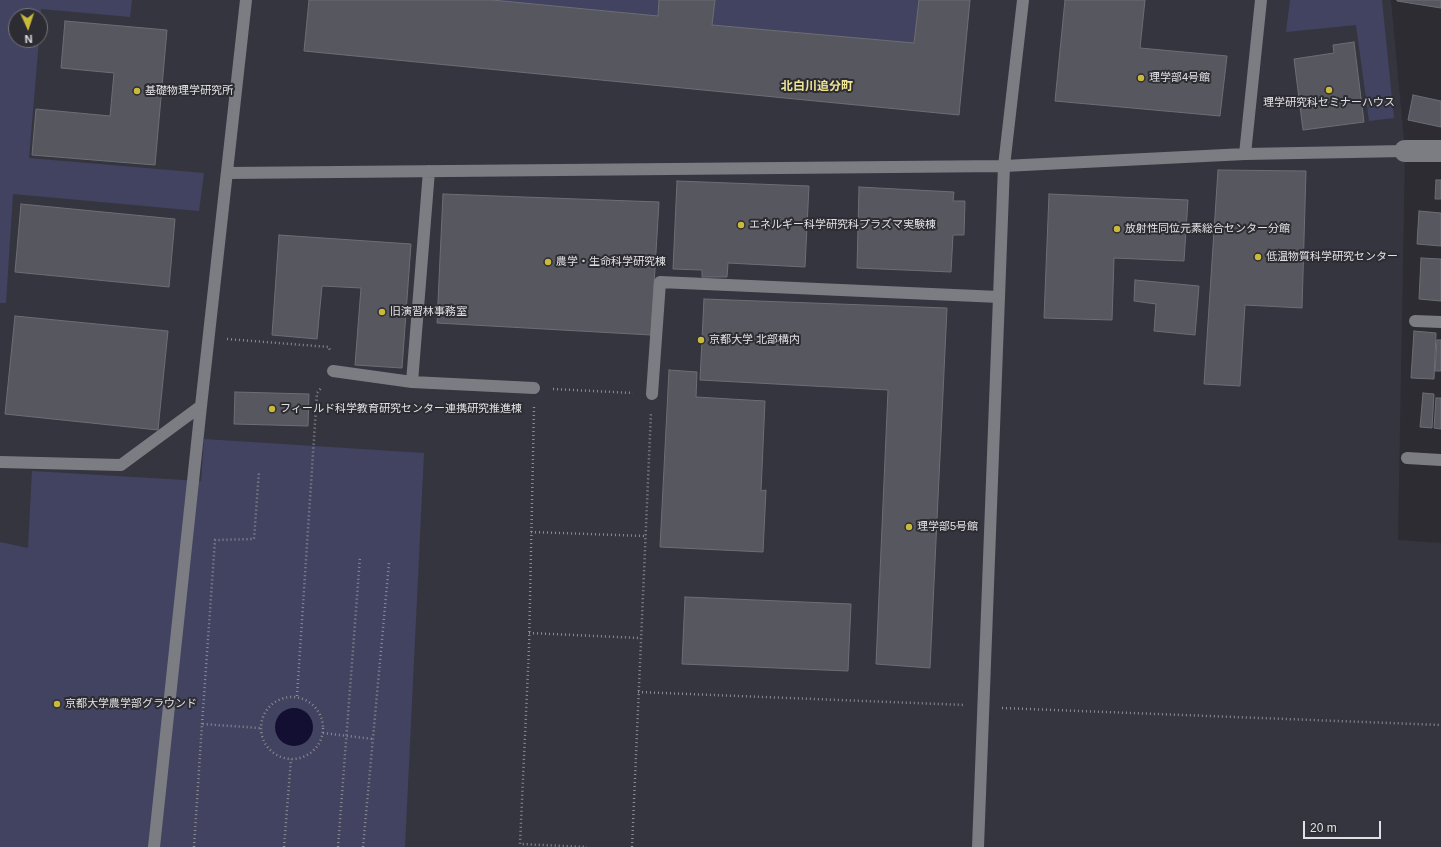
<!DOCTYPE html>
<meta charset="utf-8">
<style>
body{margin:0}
#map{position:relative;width:1441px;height:847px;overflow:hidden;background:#2c2c32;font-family:Helvetica,sans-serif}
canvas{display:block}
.north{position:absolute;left:8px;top:8px;width:40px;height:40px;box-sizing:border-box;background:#2c2c32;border:1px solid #74747a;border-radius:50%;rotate:177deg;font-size:11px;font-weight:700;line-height:16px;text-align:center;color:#e1e1e5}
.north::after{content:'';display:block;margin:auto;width:14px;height:18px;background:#c9ba3a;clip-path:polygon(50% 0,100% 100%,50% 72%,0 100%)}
.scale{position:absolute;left:1303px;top:821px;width:78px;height:18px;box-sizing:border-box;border:2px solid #e1e1e5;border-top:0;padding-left:5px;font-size:12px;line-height:14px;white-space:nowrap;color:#e1e1e5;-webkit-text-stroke:3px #2c2c32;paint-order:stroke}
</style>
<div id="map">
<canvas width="1441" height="847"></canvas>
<div class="north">N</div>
<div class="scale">20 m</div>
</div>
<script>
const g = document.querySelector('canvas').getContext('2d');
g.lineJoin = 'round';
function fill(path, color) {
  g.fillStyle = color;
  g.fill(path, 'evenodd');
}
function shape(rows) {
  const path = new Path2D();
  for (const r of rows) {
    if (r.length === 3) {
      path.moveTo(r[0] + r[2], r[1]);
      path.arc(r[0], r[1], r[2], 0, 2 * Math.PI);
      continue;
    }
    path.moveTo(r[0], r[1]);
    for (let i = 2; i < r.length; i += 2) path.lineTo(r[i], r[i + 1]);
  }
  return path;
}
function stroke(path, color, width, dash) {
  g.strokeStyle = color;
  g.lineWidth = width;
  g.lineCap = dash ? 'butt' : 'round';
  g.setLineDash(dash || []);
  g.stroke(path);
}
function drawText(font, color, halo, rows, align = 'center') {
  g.font = font + ' Helvetica,"Noto Sans JP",sans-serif';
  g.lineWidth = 4;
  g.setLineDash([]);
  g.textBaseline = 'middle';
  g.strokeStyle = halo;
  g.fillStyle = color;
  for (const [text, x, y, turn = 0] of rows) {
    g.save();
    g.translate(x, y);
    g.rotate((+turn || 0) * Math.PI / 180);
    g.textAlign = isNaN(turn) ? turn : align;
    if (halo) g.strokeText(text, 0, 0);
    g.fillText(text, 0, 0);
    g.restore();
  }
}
fill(shape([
 [0,0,1391,0,1405,151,1398,540,1441,543,1441,847,0,847],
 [16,16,40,16,40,40,16,40]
]), '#353540');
fill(shape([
 [0,0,132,0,130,17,41,9,40,23,40,16,16,16,16,40,39,40,29,158,204,173,199,211,13,194,6,303,0,303],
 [492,0,659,0,658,16],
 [715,0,919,0,914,43,712,25],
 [1290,0,1382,0,1394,118,1369,121,1356,25,1286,32],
 [204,439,424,453,405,847,0,847,0,542,28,548,32,471,201,481]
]), '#424361');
fill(shape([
 [294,727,19]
]), '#130f33');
const building = shape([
 [309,0,492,0,658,16,659,0,715,0,712,25,914,43,919,0,970,0,959,115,304,51,309,0],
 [1065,0,1145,0,1140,48,1227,56,1220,116,1055,101,1065,0],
 [1397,0,1441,0,1441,8,1397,1,1397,0],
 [65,21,167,30,155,165,32,155,36,109,110,116,114,73,61,68,65,21],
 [1354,42,1364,122,1303,130,1294,59,1334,53,1333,45,1354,42],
 [1413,95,1441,101,1441,127,1408,120,1413,95],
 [1218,170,1306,171,1302,308,1245,305,1240,386,1204,384,1218,170],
 [1436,180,1441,180,1441,199,1435,199,1436,180],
 [677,181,809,186,805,267,728,263,727,277,702,277,702,270,673,269,677,181],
 [859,187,954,192,953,201,965,201,964,235,953,235,951,272,857,268,859,187],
 [443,194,659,202,651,335,437,323,443,194],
 [1049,194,1188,200,1184,261,1114,258,1112,320,1044,318,1049,194],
 [21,204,175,219,169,287,15,272,21,204],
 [1419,211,1441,213,1441,246,1417,244,1419,211],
 [279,235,411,244,402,368,355,365,361,288,322,286,317,339,272,335,279,235],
 [1421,258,1441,259,1441,301,1419,299,1421,258],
 [1135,280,1199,286,1195,335,1154,331,1156,304,1134,301,1135,280],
 [704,299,947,308,930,668,876,664,888,390,700,380,704,299],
 [15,316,168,331,158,430,5,414,15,316],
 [1414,331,1436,333,1434,379,1411,378,1414,331],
 [1437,340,1441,340,1441,371,1435,371,1437,340],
 [669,370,697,372,696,397,765,401,761,491,766,490,763,552,660,547,669,370],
 [235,392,309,394,308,426,234,424,235,392],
 [1423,393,1434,394,1432,428,1420,427,1423,393],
 [1436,398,1441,398,1441,429,1434,428,1436,398],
 [685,597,851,604,848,671,682,664,685,597]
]);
fill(building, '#57585f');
stroke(building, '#6d6d74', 1);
stroke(shape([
 [227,339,329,347,330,351],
 [553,389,633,393],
 [534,407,529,648,520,844,587,847],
 [531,532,645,536],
 [529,633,640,638],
 [638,692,965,705],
 [297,696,317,393,322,387],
 [292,728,31],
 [1002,708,1441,725],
 [202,724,215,540,254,539,259,471],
 [323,733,373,739],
 [194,847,202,724,260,728],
 [284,847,291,759],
 [338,847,360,557],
 [363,847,389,563],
 [632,847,651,412]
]), '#8c8c91', 2.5, [1, 3]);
stroke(shape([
 [1245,154,1261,0],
 [429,171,412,382,534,388],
 [227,173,1004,166,1245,154,1405,151],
 [1415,321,1441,322],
 [333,371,412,382],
 [652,394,660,282,999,297],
 [1407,458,1441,460],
 [0,462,121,465,201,406,246,0],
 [154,847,201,406],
 [978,847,1004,166,1023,0]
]), '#7c7c83', 12);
stroke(shape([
 [1405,151,1441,151]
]), '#7c7c83', 22);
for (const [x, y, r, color] of [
 [1141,78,4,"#c9ba3a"],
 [1329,90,4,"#c9ba3a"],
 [137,91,4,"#c9ba3a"],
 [741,225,4,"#c9ba3a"],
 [1117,229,4,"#c9ba3a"],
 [1258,257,4,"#c9ba3a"],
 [548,262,4,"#c9ba3a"],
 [382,312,4,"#c9ba3a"],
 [701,340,4,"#c9ba3a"],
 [272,409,4,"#c9ba3a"],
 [909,527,4,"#c9ba3a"],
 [57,704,4,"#c9ba3a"]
]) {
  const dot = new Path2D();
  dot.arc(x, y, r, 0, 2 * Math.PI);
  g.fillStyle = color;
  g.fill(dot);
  stroke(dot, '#2c2c32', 1.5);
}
drawText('11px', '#e1e1e5', '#2c2c32', [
 ["理学部4号館",1149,78],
 ["基礎物理学研究所",145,91],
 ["理学研究科セミナーハウス",1329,103,"center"],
 ["エネルギー科学研究科プラズマ実験棟",749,225],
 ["放射性同位元素総合センター分館",1125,229],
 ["低温物質科学研究センター",1266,257],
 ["農学・生命科学研究棟",556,262],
 ["旧演習林事務室",390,312],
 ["京都大学 北部構内",709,340],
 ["フィールド科学教育研究センター連携研究推進棟",280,409],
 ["理学部5号館",917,527],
 ["京都大学農学部グラウンド",65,704]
], 'left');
drawText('bold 12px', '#ede495', '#2c2c32', [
 ["北白川追分町",817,87]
]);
</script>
